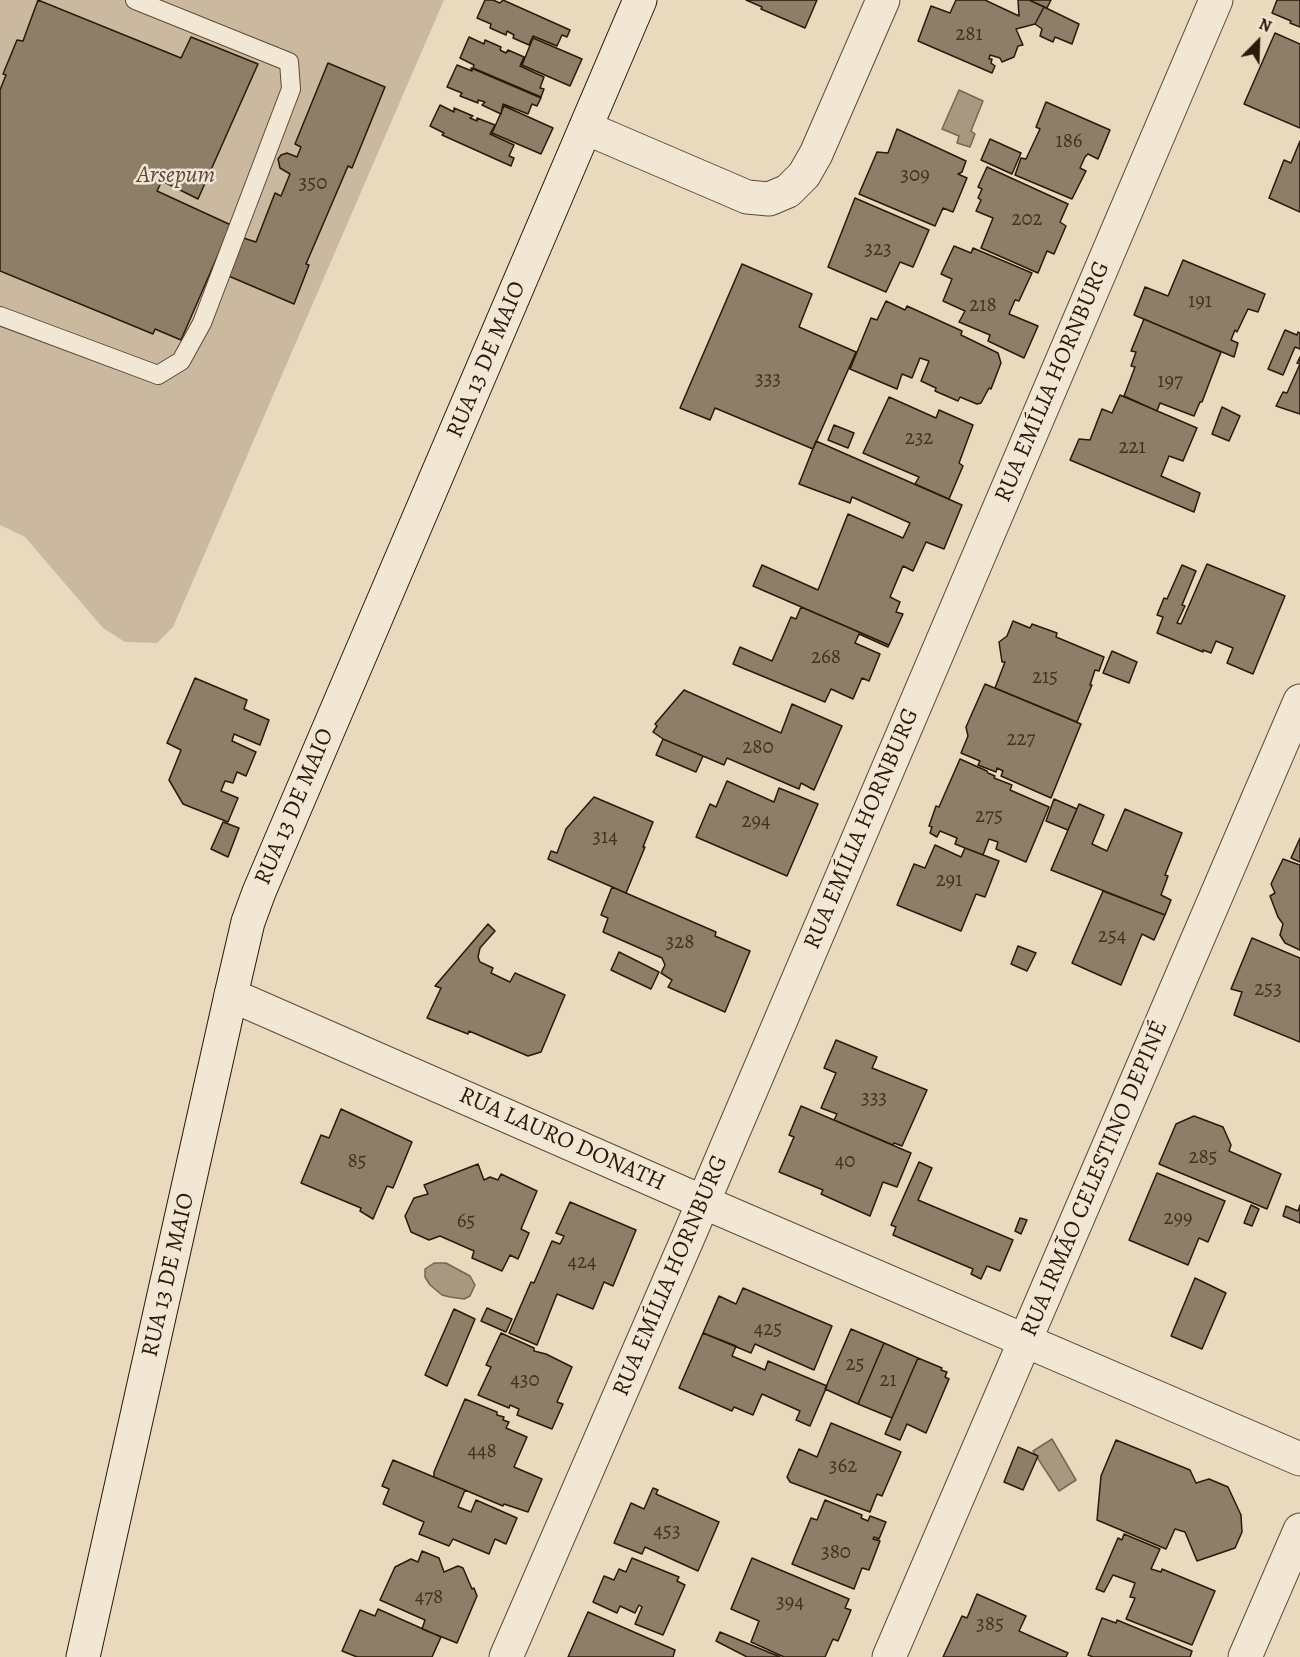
<!DOCTYPE html>
<meta charset="utf-8">
<style>
body{margin:0}
#map{position:relative;width:1300px;height:1657px;overflow:hidden;background:#eadabd;font-family:Alegreya,serif}
canvas{display:block}
.north{position:absolute;left:1228px;top:12px;width:60px;height:60px;-webkit-text-stroke:4px #f1e7d4;paint-order:stroke;rotate:23deg;font-size:16px;font-weight:700;line-height:24px;text-align:center;color:#2b190a}
.north::after{content:'';display:block;margin:auto;width:21px;height:27px;background:#2b190a;clip-path:polygon(50% 0,100% 100%,50% 72%,0 100%)}
</style>
<div id="map">
<canvas width="1300" height="1657"></canvas>
<div class="north">N</div>
</div>
<script>
const g = document.querySelector('canvas').getContext('2d');
g.lineJoin = 'round';
function fill(path, color) {
  g.fillStyle = color;
  g.fill(path, 'evenodd');
}
function shape(rows) {
  const path = new Path2D();
  for (const r of rows) {
    path.moveTo(r[0], r[1]);
    for (let i = 2; i < r.length; i += 2) path.lineTo(r[i], r[i + 1]);
  }
  return path;
}
function stroke(path, color, width, dash) {
  g.strokeStyle = color;
  g.lineWidth = width;
  g.lineCap = dash ? 'butt' : 'round';
  g.setLineDash(dash || []);
  g.stroke(path);
}
function drawText(font, color, halo, rows, align = 'center') {
  g.font = font + ' Alegreya,serif';
  g.lineWidth = 5;
  g.setLineDash([]);
  g.textBaseline = 'middle';
  g.strokeStyle = halo;
  g.fillStyle = color;
  for (const [text, x, y, turn = 0] of rows) {
    g.save();
    g.translate(x, y);
    g.rotate((+turn || 0) * Math.PI / 180);
    g.textAlign = isNaN(turn) ? turn : align;
    if (halo) g.strokeText(text, 0, 0);
    g.fillText(text, 0, 0);
    g.restore();
  }
}
fill(shape([
 [0,0,444,0,173,627,157,643,125,642,103,628,25,537,0,525]
]), '#cab99f');
const water = shape([
 [959,90,983,101,971,131,975,134,970,147,957,143,959,136,942,129,959,90],
 [434,1263,446,1263,470,1276,475,1285,470,1296,464,1299,450,1297,442,1295,430,1285,425,1277,425,1269,434,1263],
 [1052,1439,1076,1480,1059,1491,1033,1451,1052,1439]
]);
fill(water, '#a99880');
stroke(water, '#776551', 1.5);
const building = shape([
 [38,0,181,58,191,37,258,64,198,199,162,181,157,191,231,225,181,340,155,329,153,334,0,271,0,90,6,75,3,74,17,40,23,41,38,0],
 [485,0,493,0,500,3,503,0,570,30,567,37,562,35,557,46,533,36,529,45,513,38,514,35,507,31,506,35,490,28,491,24,477,18,485,0],
 [746,0,817,0,805,28,761,9,762,7,746,0],
 [956,0,985,0,1019,16,1018,0,1029,0,1044,7,1035,24,1016,29,1023,45,1018,46,1014,57,1002,62,1000,58,990,55,989,59,992,59,991,63,995,66,992,73,918,41,931,6,950,13,956,0],
 [1029,0,1051,0,1047,8,1029,0],
 [1277,0,1300,0,1300,27,1290,23,1291,21,1272,13,1277,0],
 [1044,7,1079,24,1072,44,1055,37,1053,42,1040,36,1042,29,1035,24,1044,7],
 [1275,33,1300,44,1300,128,1244,104,1275,33],
 [469,37,484,44,485,40,501,47,500,50,506,53,508,50,524,57,520,66,544,77,540,88,544,89,541,97,473,68,474,65,460,58,469,37],
 [533,38,582,59,570,86,522,65,533,38],
 [328,63,385,87,352,168,348,166,306,264,309,265,294,304,224,274,240,237,256,242,275,193,281,196,290,174,280,168,278,159,281,155,287,153,297,157,301,147,295,144,328,63],
 [457,65,472,71,471,68,541,98,537,106,532,104,528,114,503,104,501,114,482,105,485,102,478,100,478,103,460,96,462,93,447,87,457,65],
 [1046,102,1110,130,1098,159,1088,154,1085,157,1080,168,1086,171,1072,199,1015,175,1021,158,1026,159,1040,129,1036,127,1046,102],
 [440,105,454,112,454,108,473,116,470,118,477,121,477,118,495,125,490,134,514,145,509,156,514,158,511,166,442,135,444,133,430,126,440,105],
 [504,106,553,128,541,154,492,133,504,106],
 [897,129,966,161,962,172,958,174,967,178,953,212,943,208,935,226,859,194,877,152,888,153,897,129],
 [990,139,1021,153,1012,174,981,160,990,139],
 [1300,141,1300,212,1269,198,1284,160,1291,163,1300,141],
 [987,167,1068,204,1060,222,1066,226,1054,254,1047,251,1038,273,981,248,993,218,976,211,981,200,978,198,982,189,978,187,987,167],
 [855,198,929,230,913,267,900,262,886,292,828,267,855,198],
 [954,246,971,253,973,248,1032,273,1019,301,1015,300,1009,314,1038,326,1024,358,988,341,990,335,959,322,965,311,943,301,952,279,941,274,954,246],
 [1183,260,1265,294,1258,312,1248,309,1237,332,1235,330,1231,340,1238,343,1234,357,1134,315,1145,287,1168,296,1183,260],
 [742,264,812,294,799,327,856,352,813,449,715,408,710,420,680,408,742,264],
 [886,301,905,310,907,306,962,331,961,335,998,353,1001,363,991,389,989,388,981,403,977,404,960,397,958,401,935,391,936,388,921,381,929,361,920,358,912,378,902,374,897,389,850,369,871,318,877,320,886,301],
 [1144,319,1221,352,1202,402,1200,402,1194,416,1160,403,1157,411,1124,396,1135,367,1131,366,1136,352,1131,351,1144,319],
 [1285,330,1297,335,1298,332,1300,333,1300,349,1295,347,1283,375,1268,369,1285,330],
 [1300,357,1300,414,1276,406,1283,392,1287,393,1300,364,1297,363,1300,357],
 [1120,395,1197,428,1183,461,1169,456,1161,476,1200,493,1194,512,1070,460,1079,439,1090,440,1102,409,1112,413,1120,395],
 [889,397,936,418,939,410,973,425,959,463,963,466,949,499,915,484,919,477,863,453,889,397],
 [1222,407,1240,416,1229,441,1212,434,1222,407],
 [834,425,854,433,848,448,828,440,834,425],
 [816,441,962,505,944,549,926,542,913,571,903,566,890,597,900,602,896,612,903,614,889,645,753,586,762,565,818,590,848,514,903,538,910,523,852,497,850,503,799,484,816,441],
 [1207,564,1285,596,1253,674,1227,663,1233,648,1216,641,1211,653,1203,650,1203,652,1157,633,1163,617,1157,615,1164,598,1167,599,1182,565,1196,571,1182,605,1185,606,1177,623,1181,624,1207,564],
 [801,607,889,645,888,647,859,634,855,643,880,654,869,681,862,678,853,699,831,689,825,702,733,664,740,647,772,661,791,617,796,619,801,607],
 [1013,621,1030,628,1032,624,1057,633,1056,637,1104,657,1099,671,1095,670,1090,685,1092,685,1077,722,995,688,1005,662,1002,662,999,642,1007,636,1013,621],
 [1112,651,1137,662,1129,683,1103,673,1112,651],
 [195,678,247,700,244,709,269,720,260,745,234,734,232,741,256,752,246,776,237,772,233,783,225,781,221,791,238,798,228,822,183,804,169,780,181,750,167,743,195,678],
 [985,684,1081,724,1051,798,1001,776,1003,771,997,768,996,772,978,765,980,761,961,753,968,736,966,727,985,684],
 [684,690,781,733,792,704,842,726,814,790,801,783,799,789,727,758,724,765,663,739,653,732,657,726,655,724,684,690],
 [663,739,703,756,696,772,656,755,663,739],
 [960,759,987,771,988,773,995,776,994,778,1012,785,1010,790,1049,807,1026,862,996,849,998,842,989,839,983,855,955,844,957,838,940,831,937,837,930,833,932,827,929,826,936,806,939,807,960,759],
 [727,781,774,802,779,788,818,804,787,876,696,837,710,804,716,807,727,781],
 [594,797,653,822,643,847,645,847,626,893,548,859,551,851,557,853,566,829,594,797],
 [1054,799,1077,809,1068,830,1046,821,1054,799],
 [1079,804,1104,815,1092,844,1107,851,1125,809,1182,833,1165,875,1168,876,1161,895,1171,900,1165,915,1051,870,1079,804],
 [223,822,239,828,228,857,211,849,223,822],
 [1300,838,1300,862,1291,858,1300,838],
 [935,845,961,857,965,848,999,861,985,897,976,894,961,931,897,905,914,864,925,868,935,845],
 [1283,859,1300,865,1300,950,1285,943,1280,935,1283,924,1278,917,1270,896,1275,893,1271,884,1283,859],
 [612,887,716,932,715,936,750,951,725,1012,668,987,672,980,661,973,665,965,662,958,603,932,608,918,601,915,612,887],
 [1103,891,1165,915,1154,940,1142,934,1121,985,1072,963,1103,891],
 [488,924,495,931,480,948,478,957,480,962,493,968,491,973,510,982,515,973,565,995,541,1052,528,1056,469,1031,468,1034,427,1018,441,988,435,986,488,924],
 [1252,938,1300,958,1300,1042,1234,1015,1242,992,1231,989,1252,938],
 [1018,946,1036,953,1027,971,1011,964,1018,946],
 [619,952,659,972,651,989,611,970,619,952],
 [836,1040,877,1057,872,1068,927,1090,902,1146,894,1143,893,1145,834,1120,837,1114,821,1108,836,1073,824,1068,836,1040],
 [801,1106,911,1153,897,1187,883,1182,870,1216,821,1194,823,1190,779,1172,794,1137,789,1135,801,1106],
 [341,1109,412,1142,393,1188,387,1186,373,1219,360,1211,361,1208,301,1183,321,1135,329,1138,341,1109],
 [1194,1116,1223,1127,1231,1145,1229,1151,1281,1174,1267,1209,1159,1164,1176,1124,1194,1116],
 [919,1162,932,1168,918,1200,1013,1240,1000,1271,987,1266,981,1279,971,1274,973,1269,893,1235,896,1227,891,1225,919,1162],
 [478,1164,484,1180,490,1177,498,1180,501,1174,537,1191,521,1229,529,1233,518,1259,510,1255,502,1271,472,1258,474,1251,440,1236,429,1240,411,1232,405,1216,414,1198,428,1194,424,1185,478,1164],
 [1157,1173,1225,1201,1208,1242,1199,1238,1188,1265,1129,1240,1157,1173],
 [570,1202,636,1230,613,1286,604,1282,593,1309,557,1294,537,1345,509,1333,531,1282,534,1283,552,1241,560,1244,564,1236,556,1233,570,1202],
 [1251,1205,1259,1209,1252,1226,1244,1223,1251,1205],
 [1300,1205,1300,1223,1283,1216,1286,1206,1298,1211,1300,1205],
 [1020,1218,1027,1220,1021,1234,1015,1231,1020,1218],
 [1195,1278,1226,1293,1202,1349,1171,1336,1195,1278],
 [743,1288,832,1326,814,1370,755,1344,751,1353,703,1333,719,1296,736,1304,743,1288],
 [487,1308,512,1319,506,1332,481,1321,487,1308],
 [454,1309,475,1319,447,1386,425,1375,454,1309],
 [851,1329,884,1343,858,1404,825,1389,851,1329],
 [501,1333,534,1348,534,1351,546,1354,572,1367,557,1402,563,1404,552,1429,517,1415,519,1409,510,1405,509,1408,478,1395,491,1367,486,1365,501,1333],
 [703,1333,736,1346,732,1356,765,1370,768,1361,827,1386,810,1426,796,1420,800,1411,762,1394,753,1415,734,1407,732,1411,679,1388,703,1333],
 [884,1343,918,1358,892,1418,858,1404,884,1343],
 [918,1358,942,1368,941,1370,947,1372,945,1377,949,1379,926,1433,907,1424,900,1440,885,1434,918,1358],
 [465,1399,497,1412,497,1415,504,1417,503,1420,509,1422,506,1428,527,1437,514,1467,542,1479,528,1512,504,1504,503,1506,434,1477,434,1472,465,1399],
 [831,1423,901,1452,882,1496,877,1494,870,1512,790,1482,787,1477,799,1449,817,1457,831,1423],
 [1116,1440,1190,1470,1196,1483,1209,1479,1228,1487,1241,1515,1242,1532,1235,1548,1197,1561,1185,1532,1175,1529,1166,1549,1097,1520,1101,1476,1116,1440],
 [1018,1447,1038,1456,1023,1490,1004,1482,1018,1447],
 [393,1460,465,1490,458,1507,471,1512,476,1500,517,1518,506,1544,495,1539,489,1554,453,1539,449,1546,419,1534,424,1522,383,1504,389,1489,382,1486,393,1460],
 [653,1488,658,1490,656,1494,719,1522,698,1571,645,1547,642,1554,614,1543,631,1503,644,1509,653,1488],
 [825,1500,862,1515,861,1518,868,1521,870,1516,886,1522,879,1539,874,1537,873,1539,880,1541,869,1570,862,1568,854,1589,792,1564,811,1518,817,1520,825,1500],
 [1124,1534,1160,1549,1151,1569,1161,1572,1162,1569,1215,1591,1192,1645,1126,1619,1135,1598,1130,1597,1135,1583,1113,1575,1104,1592,1096,1589,1118,1538,1122,1540,1124,1534],
 [422,1551,439,1558,444,1572,458,1566,463,1568,472,1589,474,1588,477,1596,457,1643,422,1629,425,1620,380,1600,395,1567,411,1559,418,1562,422,1551],
 [632,1558,679,1577,677,1581,685,1585,663,1635,635,1624,642,1607,639,1605,635,1613,620,1606,617,1613,593,1602,604,1576,614,1580,619,1569,626,1572,632,1558],
 [752,1558,849,1599,845,1608,851,1610,838,1641,833,1639,825,1657,784,1657,751,1642,759,1621,731,1609,752,1558],
 [977,1594,1026,1616,1019,1631,1068,1653,1066,1657,943,1657,962,1616,967,1618,977,1594],
 [378,1609,441,1637,432,1657,357,1657,342,1651,360,1610,375,1616,378,1609],
 [588,1612,675,1650,673,1657,568,1657,588,1612],
 [1102,1618,1116,1623,1117,1620,1192,1651,1190,1657,1093,1657,1088,1655,1102,1618],
 [720,1632,780,1657,747,1657,716,1641,720,1632]
]);
fill(building, '#8e7d67');
stroke(building, '#2b190a', 1.5);
const lane = shape([
 [0,316,158,375,181,361,202,323,291,89,289,62,135,0]
]);
const street = shape([
 [586,128,747,197,769,199,788,191,804,175,816,154,883,0],
 [231,995,703,1202,1300,1459],
 [506,1657,690,1233,1216,0],
 [889,1657,1300,701],
 [1245,1657,1300,1530]
]);
const secondary = shape([
 [83,1657,231,995,248,922,259,892,640,0]
]);
stroke(lane, '#5b4937', 20);
stroke(street, '#5b4937', 35);
stroke(secondary, '#2b190a', 35);
stroke(lane, '#f1e7d4', 18);
stroke(street, '#f1e7d4', 33);
stroke(secondary, '#f1e7d4', 33);
drawText('21px', '#443221', null, [
 ["281",969,35],
 ["186",1069,142],
 ["309",915,176],
 ["350",313,184],
 ["202",1027,220],
 ["323",878,250],
 ["191",1200,302],
 ["218",983,306],
 ["333",768,380],
 ["197",1170,382],
 ["232",919,439],
 ["221",1132,448],
 ["268",826,658],
 ["215",1045,678],
 ["227",1021,740],
 ["280",758,748],
 ["275",989,817],
 ["294",756,822],
 ["314",605,838],
 ["291",949,881],
 ["254",1112,937],
 ["328",680,943],
 ["253",1268,990],
 ["333",874,1099],
 ["285",1203,1158],
 ["85",357,1162],
 ["40",845,1162],
 ["299",1178,1219],
 ["65",466,1222],
 ["424",582,1263],
 ["425",768,1330],
 ["25",855,1365],
 ["430",525,1381],
 ["21",888,1381],
 ["448",482,1452],
 ["362",843,1467],
 ["453",667,1532],
 ["380",836,1553],
 ["478",429,1598],
 ["394",790,1603],
 ["385",990,1625]
]);
drawText('italic 24px', '#5b4937', '#f1e7d4', [
 ["Arsepum",176,176]
]);
drawText('24px', '#2b190a', '#f1e7d4', [
 ["RUA 13 DE MAIO",487,360,-67],
 ["RUA EMÍLIA HORNBURG",1053,382,-67],
 ["RUA 13 DE MAIO",295,807,-67],
 ["RUA EMÍLIA HORNBURG",862,829,-67],
 ["RUA LAURO DONATH",562,1140,24],
 ["RUA IRMÃO CELESTINO DEPINÉ",1095,1179,-67],
 ["RUA 13 DE MAIO",169,1275,-77],
 ["RUA EMÍLIA HORNBURG",671,1276,-67]
]);
</script>
